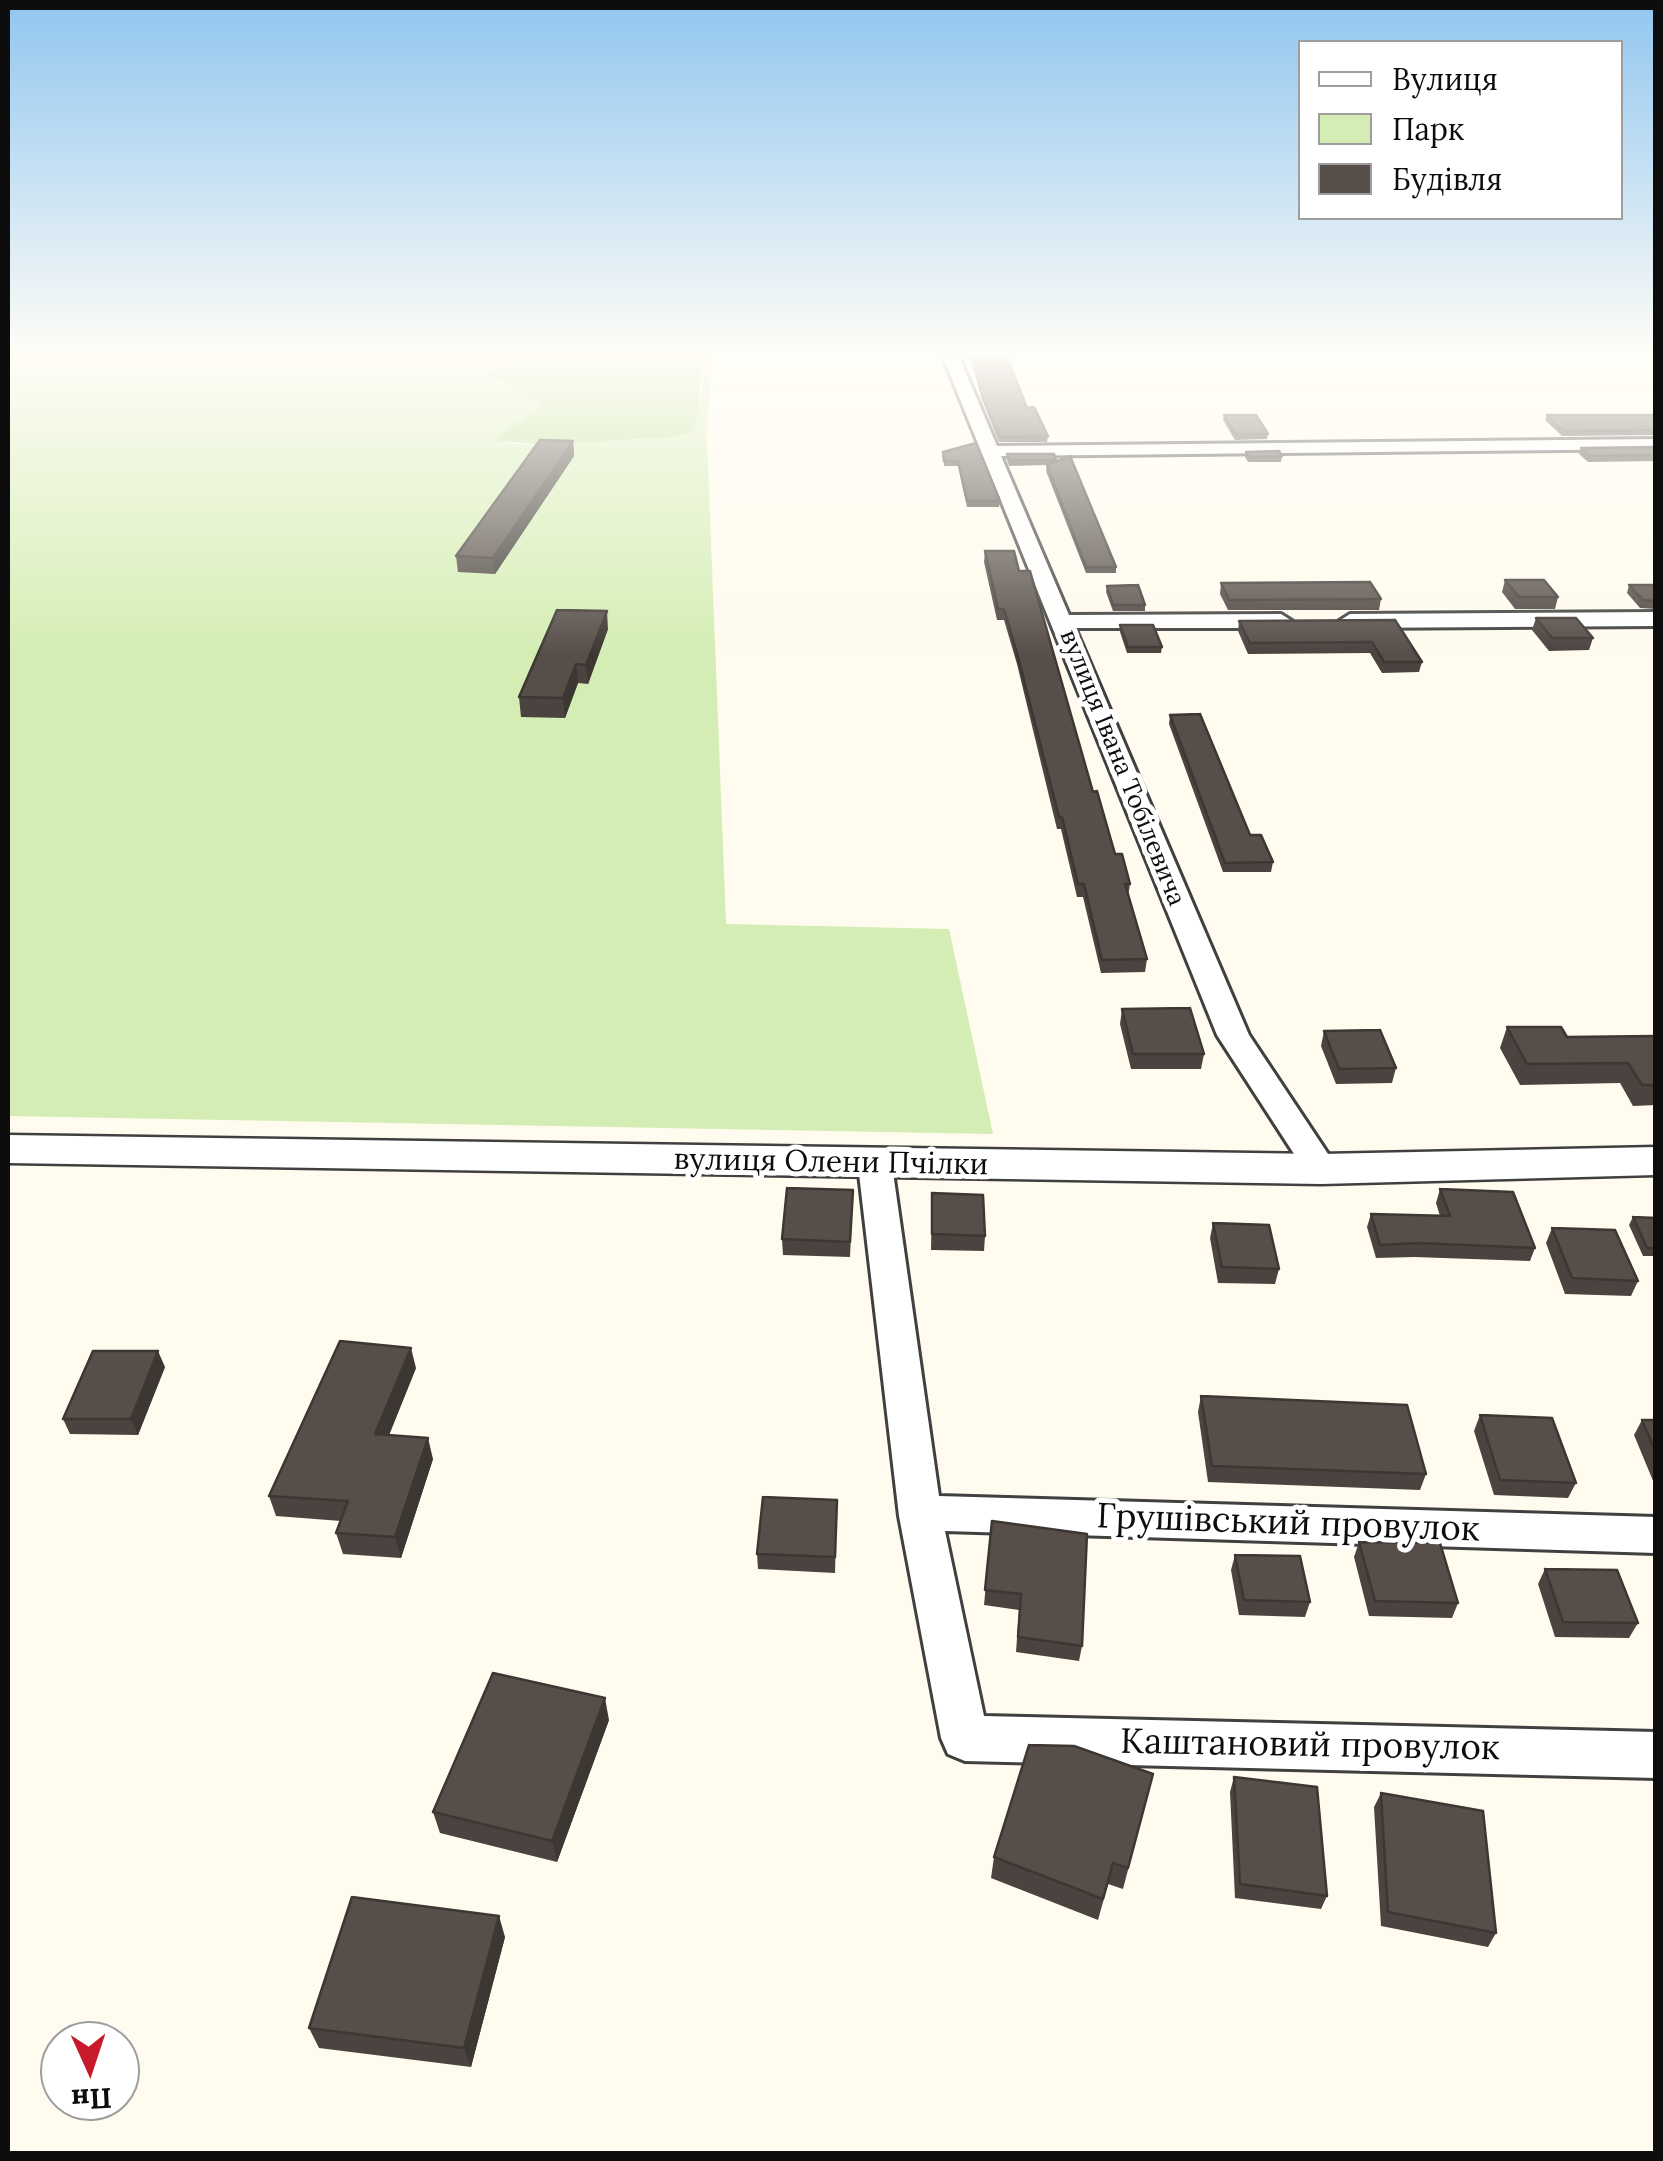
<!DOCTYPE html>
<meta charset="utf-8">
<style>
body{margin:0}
#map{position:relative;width:1663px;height:2161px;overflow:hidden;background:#fffbee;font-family:Lora,serif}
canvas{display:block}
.frame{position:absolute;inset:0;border:10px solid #0d0d0d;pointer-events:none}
.legend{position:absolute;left:1298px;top:40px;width:325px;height:180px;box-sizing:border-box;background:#fff;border:2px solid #9e9e9e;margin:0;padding:12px 18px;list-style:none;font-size:30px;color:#0d0d0d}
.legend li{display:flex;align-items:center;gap:20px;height:50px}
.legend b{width:50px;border:2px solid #9e9e9e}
.north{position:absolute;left:40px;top:2021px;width:100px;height:100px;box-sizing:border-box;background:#fff;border:2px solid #9e9e9e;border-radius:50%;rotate:177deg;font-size:28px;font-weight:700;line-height:40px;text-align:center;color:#0d0d0d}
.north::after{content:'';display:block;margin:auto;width:35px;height:45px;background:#c81a2b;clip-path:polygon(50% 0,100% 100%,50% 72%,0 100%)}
</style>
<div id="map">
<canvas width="1663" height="2161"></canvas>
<div class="frame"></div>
<ul class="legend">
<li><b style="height:12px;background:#fff"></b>Вулиця</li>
<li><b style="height:28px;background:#d4edb4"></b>Парк</li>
<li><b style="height:28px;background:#574e49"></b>Будівля</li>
</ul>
<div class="north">Пн</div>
</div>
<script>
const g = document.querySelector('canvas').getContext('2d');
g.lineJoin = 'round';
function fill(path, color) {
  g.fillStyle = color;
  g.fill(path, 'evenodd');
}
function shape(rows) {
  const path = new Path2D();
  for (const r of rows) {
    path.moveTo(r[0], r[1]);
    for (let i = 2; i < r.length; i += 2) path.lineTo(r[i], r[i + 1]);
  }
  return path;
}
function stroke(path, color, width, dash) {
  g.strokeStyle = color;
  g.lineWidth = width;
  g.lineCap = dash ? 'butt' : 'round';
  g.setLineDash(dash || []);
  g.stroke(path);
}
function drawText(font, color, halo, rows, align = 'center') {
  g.font = font + ' Lora,serif';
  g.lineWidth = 10;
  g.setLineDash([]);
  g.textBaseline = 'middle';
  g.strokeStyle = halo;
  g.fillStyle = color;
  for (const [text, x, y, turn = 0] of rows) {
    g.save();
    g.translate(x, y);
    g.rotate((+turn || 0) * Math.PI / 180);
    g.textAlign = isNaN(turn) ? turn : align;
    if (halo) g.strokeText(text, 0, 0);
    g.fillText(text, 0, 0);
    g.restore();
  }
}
fill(shape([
 [8,352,527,352,499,363,492,370,500,384,532,396,544,405,503,443,531,445,661,438,702,394,705,352,712,352,707,439,726,924,949,929,993,1134,8,1116]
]), '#d4edb4');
fill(shape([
 [527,352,705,352,695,427,689,433,670,437,547,445,496,441,498,436,544,405,491,376,499,363]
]), '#b8df92');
const minor = shape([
 [941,352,957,352,997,446,1656,439,1656,449,1001,456,1069,615,1281,614,1292,621,1281,628,1075,628,1249,1035,1338,1169,1333,1177,1321,1181,1309,1177,1217,1035,941,352],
 [1656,612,1656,626,1350,628,1339,621,1350,614,1656,612],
 [875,1153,887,1157,892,1165,939,1496,1656,1517,1656,1553,945,1531,984,1716,1656,1732,1656,1778,965,1761,948,1754,941,1738,899,1516,858,1165,863,1157,875,1153]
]);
const tertiary = shape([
 [8,1135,1321,1154,1656,1147,1656,1175,1321,1184,8,1163,8,1135]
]);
stroke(minor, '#404040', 6);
stroke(tertiary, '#404040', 5);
fill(minor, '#fff');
fill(tertiary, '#fff');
fill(shape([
 [969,352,1005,352,1027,408,1048,436,1047,442,999,442,982,400],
 [1224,415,1268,434,1267,439,1235,440,1223,420],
 [1547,415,1656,415,1656,435,1562,436,1545,420],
 [573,441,574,456,495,574,458,572,456,556],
 [976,443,1000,501,999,507,967,507,958,466,944,466,943,452],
 [1656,447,1656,461,1588,462,1579,454,1581,448],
 [1246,452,1282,456,1281,462,1248,462,1245,457],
 [1007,454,1056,460,1116,567,1116,573,1086,573,1046,471,1047,465,1009,466,1007,460],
 [985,551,1019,571,1115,854,1130,884,1128,896,1147,959,1145,972,1101,973,1083,897,1077,897,1061,829,1057,829,1017,664,1004,620,997,620,984,562],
 [1505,580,1558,597,1555,609,1515,609,1502,592],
 [1221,583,1381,599,1379,610,1228,610,1220,594],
 [1629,585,1656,585,1656,609,1640,608,1627,593],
 [1107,586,1145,605,1145,611,1113,611,1106,592],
 [1536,618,1593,638,1589,650,1549,651,1532,630],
 [1395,620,1422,662,1419,672,1382,673,1370,653,1248,654,1238,631,1239,621],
 [1120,625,1162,647,1161,653,1127,653,1120,632],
 [608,629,588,684,578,683,565,718,521,717,519,697],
 [1170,715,1250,835,1273,862,1271,872,1223,872,1169,724],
 [1122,1009,1204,1054,1201,1069,1131,1069,1120,1024],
 [1507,1027,1567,1037,1656,1036,1656,1105,1633,1106,1620,1083,1520,1085,1500,1048],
 [1324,1031,1396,1068,1392,1083,1336,1084,1321,1046],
 [1440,1189,1535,1248,1530,1261,1414,1257,1376,1258,1367,1227,1371,1214,1440,1216,1436,1203],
 [853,1190,850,1257,783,1255,782,1239],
 [932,1193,985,1236,984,1251,931,1250],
 [1633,1217,1656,1218,1656,1256,1643,1256,1629,1225],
 [1213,1223,1279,1269,1275,1284,1218,1283,1210,1238],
 [1552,1228,1638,1281,1631,1296,1565,1294,1546,1243],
 [165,1367,138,1435,70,1434,63,1419],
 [416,1368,389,1435,433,1459,401,1558,343,1554,336,1533,341,1521,276,1516,269,1496],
 [1201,1396,1426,1474,1420,1490,1208,1482,1198,1412],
 [1480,1415,1576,1483,1568,1498,1494,1495,1474,1431],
 [1642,1420,1656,1420,1656,1488,1634,1435],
 [837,1500,835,1573,758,1569,757,1554],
 [992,1521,1082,1646,1079,1661,1016,1652,1019,1610,984,1605],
 [1359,1542,1458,1603,1452,1618,1369,1616,1354,1557],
 [1235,1555,1310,1602,1305,1617,1239,1615,1231,1570],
 [1545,1569,1638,1623,1629,1638,1555,1637,1538,1584],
 [609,1720,557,1862,440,1833,433,1812],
 [1153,1774,1123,1889,1108,1884,1098,1920,991,1878,994,1857],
 [1234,1777,1327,1896,1321,1909,1235,1898,1230,1792],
 [1381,1793,1496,1933,1488,1947,1381,1926,1374,1807],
 [505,1937,471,2067,319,2048,309,2028]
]), '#4b433f');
fill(shape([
 [573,441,574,456,495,574,493,558],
 [607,611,608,629,588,684,586,665],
 [576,664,578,683,565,718,563,698],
 [411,1348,416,1368,381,1455,375,1434],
 [158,1351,165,1367,138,1435,131,1419],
 [428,1438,433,1459,401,1558,395,1537],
 [605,1698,609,1720,557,1862,552,1841],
 [499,1916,505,1937,471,2067,464,2048]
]), '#3d3733');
const building = shape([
 [970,352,1005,352,1027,408,1034,407,1048,436,1000,437,982,395,970,352],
 [1224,415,1256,415,1268,434,1236,434,1224,415],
 [1547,415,1656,415,1656,430,1563,431,1547,415],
 [540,440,573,441,493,558,456,556,540,440],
 [976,443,1000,501,967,501,958,461,944,461,943,452,976,443],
 [1656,447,1656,455,1589,456,1581,448,1656,447],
 [1279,451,1282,456,1249,457,1246,452,1279,451],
 [1007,454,1054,454,1056,460,1010,460,1007,454],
 [1070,456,1116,567,1086,567,1047,465,1070,456],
 [985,551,1014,551,1019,571,1030,571,1093,792,1097,791,1115,854,1122,854,1130,884,1125,884,1147,959,1102,960,1084,884,1078,884,1062,817,1059,817,1017,653,1004,609,998,609,985,551],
 [1505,580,1544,580,1558,597,1519,597,1505,580],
 [1370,582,1381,599,1229,600,1221,583,1370,582],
 [1138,585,1145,605,1113,605,1107,586,1138,585],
 [1629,585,1656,585,1656,601,1643,600,1629,585],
 [557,610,607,611,586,665,576,664,563,698,519,697,557,610],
 [1536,618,1576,618,1593,638,1552,638,1536,618],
 [1395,620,1422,662,1384,662,1372,642,1250,643,1239,621,1395,620],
 [1120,625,1153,625,1162,647,1128,647,1120,625],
 [1200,714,1250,835,1261,835,1273,862,1225,863,1170,715,1200,714],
 [1190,1008,1204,1054,1133,1054,1122,1009,1190,1008],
 [1507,1027,1561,1027,1567,1037,1656,1036,1656,1085,1642,1085,1628,1063,1527,1064,1507,1027],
 [1380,1030,1396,1068,1339,1069,1324,1031,1380,1030],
 [787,1188,853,1190,850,1242,782,1239,787,1188],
 [1440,1189,1513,1192,1535,1248,1418,1243,1380,1245,1371,1214,1450,1216,1440,1189],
 [932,1193,983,1195,985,1236,932,1234,932,1193],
 [1633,1217,1656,1218,1656,1248,1647,1248,1633,1217],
 [1213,1223,1269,1225,1279,1269,1222,1267,1213,1223],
 [1552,1228,1615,1230,1638,1281,1572,1278,1552,1228],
 [340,1341,411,1348,375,1434,428,1438,395,1537,336,1533,348,1501,269,1496,340,1341],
 [93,1351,158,1351,131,1419,63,1419,93,1351],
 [1201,1396,1407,1405,1426,1474,1212,1466,1201,1396],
 [1480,1415,1552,1418,1576,1483,1500,1480,1480,1415],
 [1642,1420,1656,1420,1656,1453,1642,1420],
 [763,1497,837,1500,835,1557,757,1554,763,1497],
 [992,1521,1087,1534,1082,1646,1018,1637,1021,1594,985,1590,992,1521],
 [1359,1542,1440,1543,1458,1603,1375,1601,1359,1542],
 [1235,1555,1300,1556,1310,1602,1244,1600,1235,1555],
 [1545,1569,1617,1570,1638,1623,1563,1622,1545,1569],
 [493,1673,605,1698,552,1841,433,1812,493,1673],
 [1029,1745,1074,1746,1153,1774,1128,1868,1113,1863,1103,1899,994,1857,1029,1745],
 [1234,1777,1317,1787,1327,1896,1240,1884,1234,1777],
 [1381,1793,1483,1811,1496,1933,1388,1912,1381,1793],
 [352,1897,499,1916,464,2048,309,2028,352,1897]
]);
fill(building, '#574e49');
stroke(building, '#3d3733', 2.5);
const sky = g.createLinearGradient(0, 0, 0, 655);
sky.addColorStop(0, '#91c6f0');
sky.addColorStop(0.54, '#fffdf7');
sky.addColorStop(1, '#fffdf700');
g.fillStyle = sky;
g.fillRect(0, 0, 1663, 655);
drawText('25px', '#0d0d0d', '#fff', [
 ["вулиця Івана Тобілевича",1122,768,68]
]);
drawText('30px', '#0d0d0d', '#fff', [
 ["вулиця Олени Пчілки",831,1163,1]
]);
drawText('35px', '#0d0d0d', '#fff', [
 ["Грушівський провулок",1288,1524,2],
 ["Каштановий провулок",1310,1746,1]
]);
</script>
